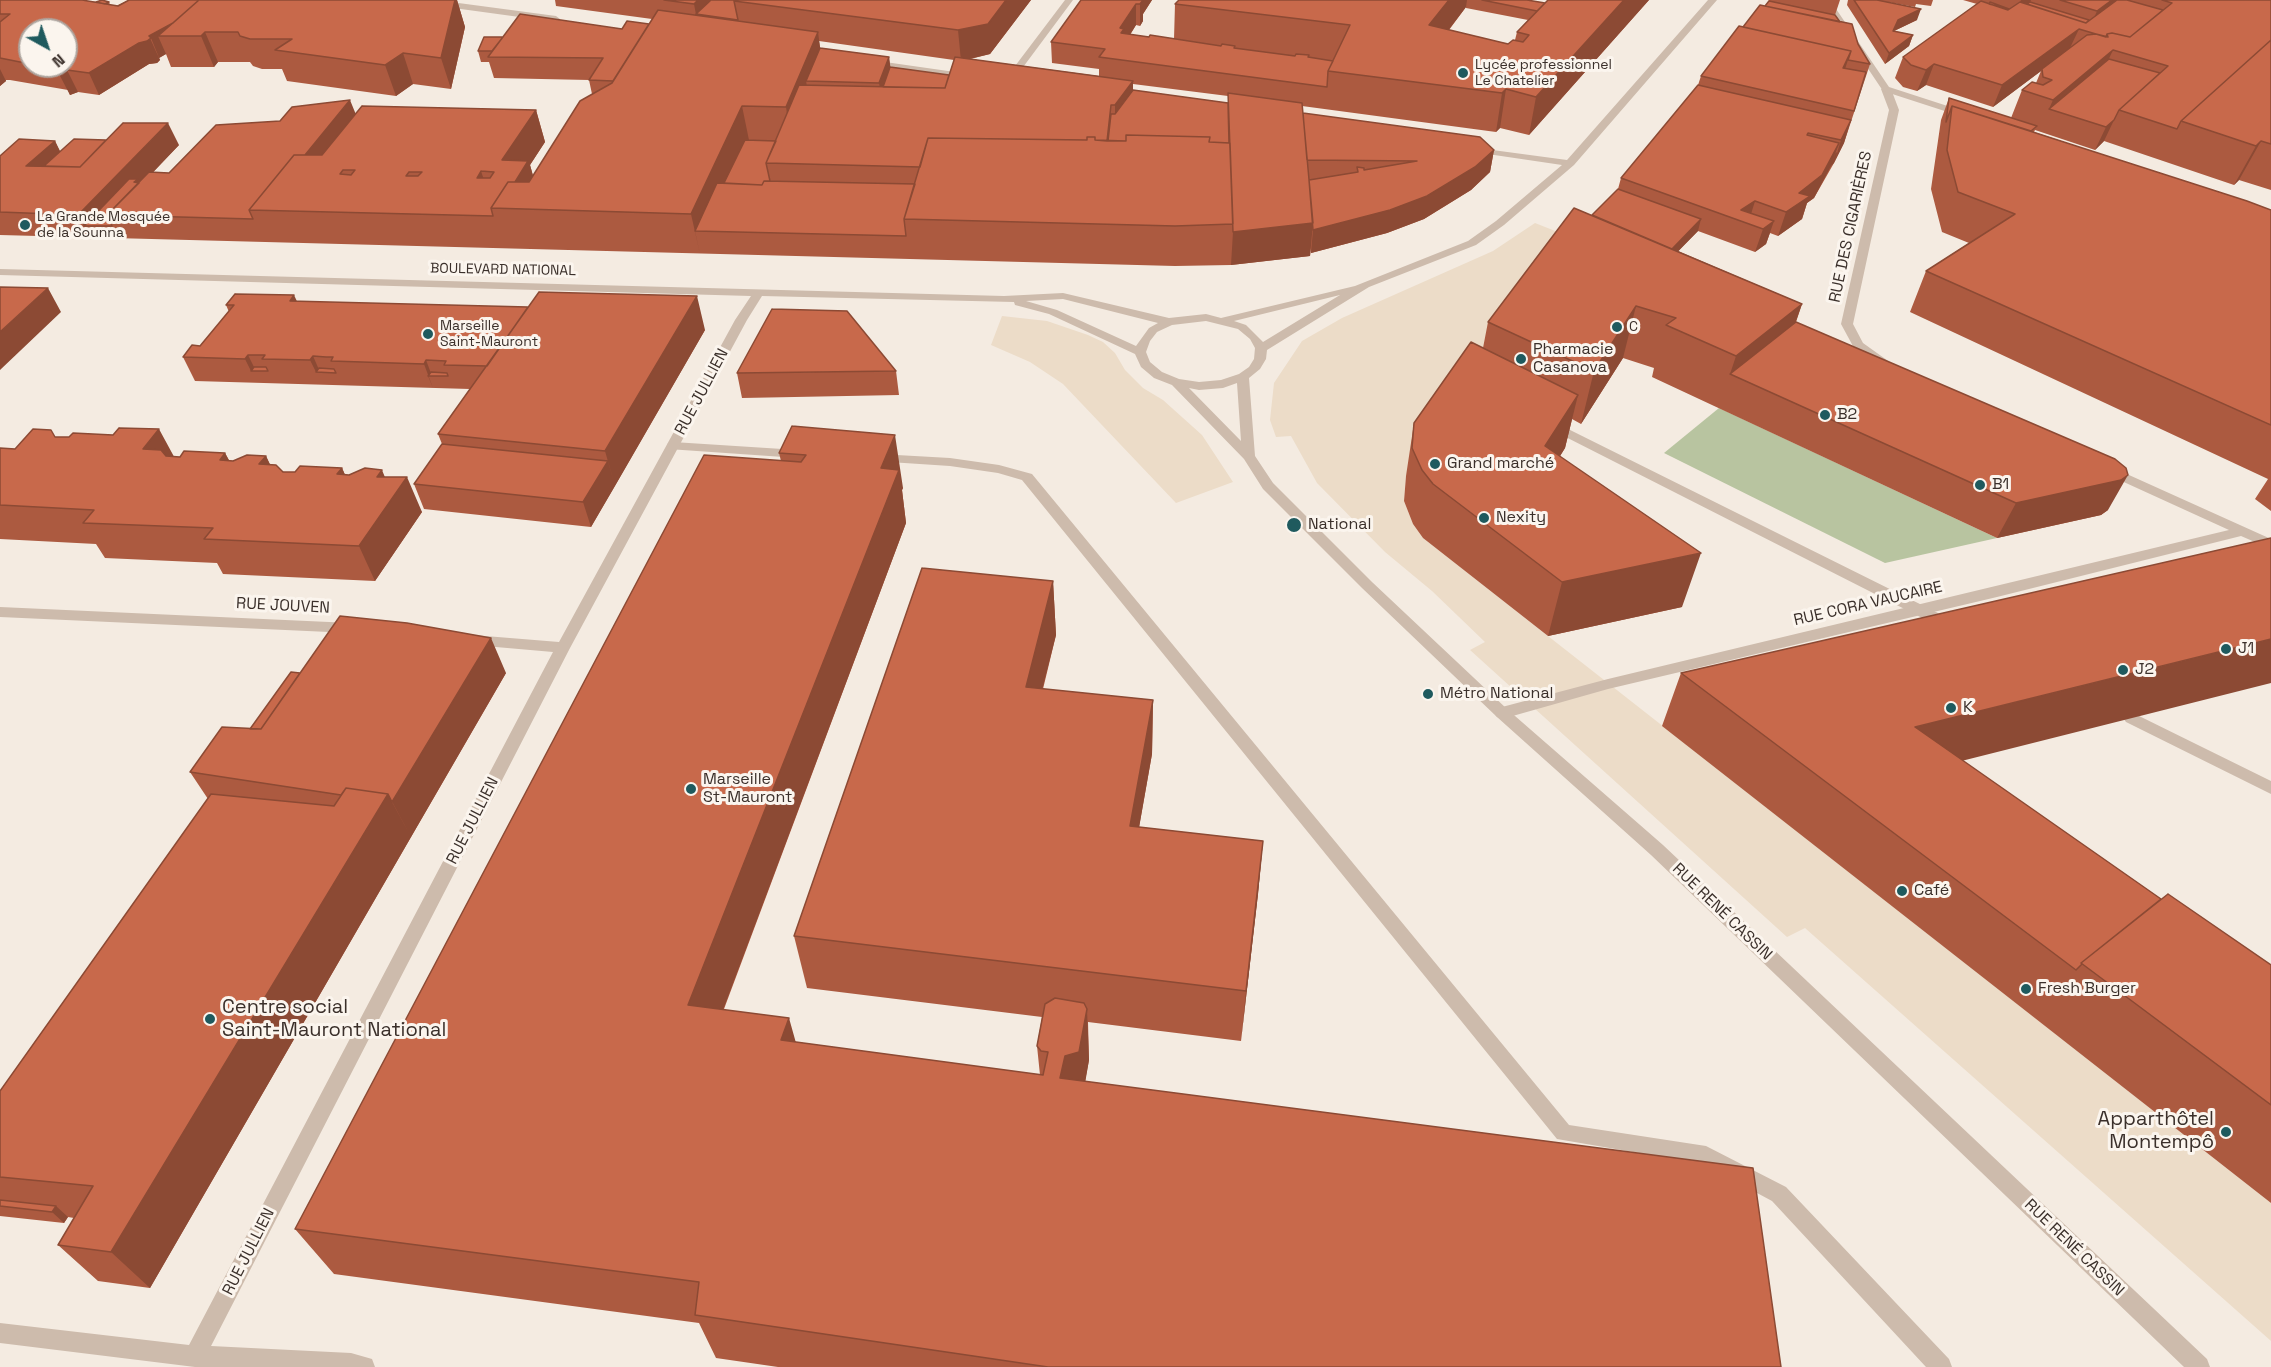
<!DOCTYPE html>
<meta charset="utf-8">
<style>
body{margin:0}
#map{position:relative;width:2271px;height:1367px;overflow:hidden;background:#f4ebe1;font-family:"Space Grotesk",sans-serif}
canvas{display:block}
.north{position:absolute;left:18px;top:18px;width:60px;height:60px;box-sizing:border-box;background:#fbf5ee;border:2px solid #aea6a0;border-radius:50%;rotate:140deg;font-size:16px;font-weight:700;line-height:24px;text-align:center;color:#3b302b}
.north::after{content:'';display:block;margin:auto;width:21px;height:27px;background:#1f5a5e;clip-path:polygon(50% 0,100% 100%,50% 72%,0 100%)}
</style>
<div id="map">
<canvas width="2271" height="1367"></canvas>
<div class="north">N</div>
</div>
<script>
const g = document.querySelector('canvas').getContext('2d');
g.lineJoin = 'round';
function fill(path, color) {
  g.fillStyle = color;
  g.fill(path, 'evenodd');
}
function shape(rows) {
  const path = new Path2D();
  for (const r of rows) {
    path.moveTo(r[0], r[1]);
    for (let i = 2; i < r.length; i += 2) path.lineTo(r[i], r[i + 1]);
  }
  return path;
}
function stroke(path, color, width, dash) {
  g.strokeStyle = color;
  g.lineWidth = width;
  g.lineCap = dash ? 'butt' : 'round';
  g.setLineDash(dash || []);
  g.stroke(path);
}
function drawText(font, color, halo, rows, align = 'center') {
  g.font = font + ' "Space Grotesk",sans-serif';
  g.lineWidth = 6;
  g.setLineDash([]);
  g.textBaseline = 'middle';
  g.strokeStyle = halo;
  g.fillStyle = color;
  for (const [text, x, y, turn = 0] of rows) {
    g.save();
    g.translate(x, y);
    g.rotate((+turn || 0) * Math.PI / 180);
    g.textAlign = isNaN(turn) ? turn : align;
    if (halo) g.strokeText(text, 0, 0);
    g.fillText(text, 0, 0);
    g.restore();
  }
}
fill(shape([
 [1719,408,1997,538,1885,563,1664,453]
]), '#b8c4a0');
fill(shape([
 [1535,223,1583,242,1406,476,1404,501,1413,524,1423,538,2271,1203,2271,1341,1805,928,1787,937,1470,650,1485,642,1432,591,1385,552,1317,483,1291,436,1276,437,1270,420,1274,383,1302,341,1342,318,1493,251],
 [1002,316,1047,321,1088,335,1103,342,1115,353,1125,370,1143,388,1163,400,1202,435,1233,482,1176,503,1063,384,1030,362,991,345]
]), '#ecdcc8');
fill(shape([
 [1886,86,1891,89,1899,110,1853,324,1863,343,1891,363,1893,366,1887,370,1854,348,1841,324,1889,110,1881,89,1886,86],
 [673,442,798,450,804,454,798,458,668,449,667,446,668,443,673,442],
 [879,454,950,458,999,465,1032,474,1569,1125,1706,1146,1786,1187,1949,1359,1952,1367,1926,1367,1772,1201,1703,1164,1557,1139,1022,480,998,473,950,466,874,461,873,458,879,454],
 [2109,466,2271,539,2271,549,2241,536,1997,597,1608,689,1502,719,1497,717,1494,713,1497,709,1502,707,1608,679,2229,530,2104,473,2102,470,2104,467,2109,466]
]), '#cdbbac');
fill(shape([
 [413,0,436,0,556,16,560,19,556,22,417,3,413,0],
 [1065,0,1073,0,1012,82,1006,82,1006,78,1065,0],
 [1708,0,1717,0,1574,165,1504,225,1476,245,1369,287,1267,350,1266,359,1260,369,1249,378,1255,456,1273,483,1372,582,1507,709,1663,845,2207,1359,2210,1367,2184,1367,1651,855,1497,717,1362,588,1263,489,1244,459,1172,385,1154,378,1141,367,1135,354,1049,314,1015,305,1014,302,762,296,747,320,570,648,211,1346,351,1353,372,1359,375,1367,195,1367,0,1343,0,1323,189,1345,553,652,473,645,466,640,473,635,559,642,735,320,751,296,0,275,0,269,1004,296,1063,293,1169,318,1206,314,1221,318,1355,286,1468,241,1496,221,1562,165,1474,152,1469,149,1470,147,1567,160,1708,0],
 [1340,295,1263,342,1246,325,1234,321,1340,295],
 [1063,299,1158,323,1149,328,1136,346,1057,310,1026,301,1063,299],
 [1206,321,1238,329,1250,339,1255,348,1254,359,1249,367,1239,374,1221,380,1199,382,1179,379,1162,372,1150,362,1146,352,1150,341,1157,332,1172,325,1206,321],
 [1237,383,1241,441,1189,388,1199,390,1223,388,1237,383],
 [1822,0,1830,0,1889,87,1966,112,1966,116,1960,116,1883,91,1822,0],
 [871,60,969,74,974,77,969,80,868,65,866,63,871,60],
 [1550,420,1952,620,1954,624,1947,629,1942,628,1546,427,1544,424,1550,420],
 [0,607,351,623,358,628,351,633,0,617,0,607],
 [2131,712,2271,781,2271,794,2126,722,2123,718,2126,714,2131,712]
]), '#cdbbac');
fill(shape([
 [0,0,109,2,110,5,116,6,129,0,457,0,465,27,451,89,413,84,396,96,287,81,282,69,262,69,253,66,250,62,218,62,214,67,171,67,166,54,159,58,160,60,157,63,149,64,99,95,78,92,70,95,68,90,10,80,6,80,6,81,0,86],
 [30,30,66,66,30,66],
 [555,0,1031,0,990,54,970,59,1099,76,1099,69,1052,63,1051,42,1081,0,1152,0,1143,14,1143,21,1140,26,1136,25,1130,35,1174,39,1175,4,1179,0,1527,0,1545,3,1649,0,1529,135,1500,128,1496,132,1302,106,1303,113,1494,150,1490,172,1471,190,1424,219,1387,233,1311,253,1311,248,1310,256,1231,265,1175,266,0,235,0,156,55,141,60,152,179,145,153,172,169,173,280,121,356,114,536,110,545,142,530,165,533,176,592,94,589,80,494,78,489,62,481,62,478,51,503,37,622,29,649,24,652,19,556,6],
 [1466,7,1466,8,1528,20,1517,32,1515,40,1508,44,1449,30],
 [819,41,954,60,949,75,890,67,889,57,820,48],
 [1133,84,1228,96,1228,103,1133,90],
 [1769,0,1840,0,1835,15,1858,44,1870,64,1844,143,1834,163,1814,198,1807,203,1802,219,1778,236,1770,233,1766,244,1755,252,1698,231,1678,251,1802,304,1796,322,2108,510,2101,515,1997,538,1652,377,1654,368,1623,358,1581,424,1572,419,1565,448,1560,456,1682,607,1548,636,1423,538,1413,524,1404,501,1406,476,1414,423,1483,348,1488,322,1618,189,1621,178,1698,85,1701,76,1743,27,1765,6],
 [1848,0,1933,0,1931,6,1916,4,1915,7,1887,2,1917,20,1894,31,1913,35,1909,46,1885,64,1847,5],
 [1963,0,2271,0,2271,190,2239,180,2234,185,2104,141,2095,150,2035,130,2034,132,2271,210,2271,511,2255,499,2268,479,1910,312,1926,271,1969,243,1942,232,1931,189,1941,120,1949,98,2011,118,2022,90,2036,83,2041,71,1993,107,1926,85,1917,91,1903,87,1895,78,1903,57,1977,4],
 [297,301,705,330,591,527,424,509,414,484,442,444,438,434,470,389,195,381,183,357,200,346,229,312,226,305],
 [896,371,899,395,742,398,737,373],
 [792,426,903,488,902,490,906,523,724,1009,796,1042,1040,1075,1037,1046,1042,1017,807,988,794,936,1053,581,1056,635,1043,689,1153,700,1152,754,1139,827,1263,841,1258,894,1241,1041,1088,1022,1089,1060,1085,1081,1781,1367,778,1367,716,1358,699,1323,334,1274,295,1229,781,461,779,453],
 [55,437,175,457,180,457,225,453,229,460,233,461,266,456,270,465,284,472,295,472,342,468,345,475,385,477,422,512,375,581,223,574,217,563,105,558,96,544,0,539,0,448,15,449],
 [300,673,506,673,150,1288,98,1281,58,1245,74,1218,68,1217,64,1223,0,1216,0,1091,208,799,190,772,250,729],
 [1681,673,1963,761,2161,899,2271,965,2271,1203,1662,726]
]), '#ac5a40');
fill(shape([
 [455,0,457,0,465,27,451,89,441,58],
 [698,0,725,0,696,14,698,25,694,4],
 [1006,0,1031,0,990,54,961,61,958,30],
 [1139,0,1152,0,1143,14,1143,21,1140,26,1140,4],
 [1449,0,1467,0,1466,7,1424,62,1429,25],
 [1624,0,1649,0,1529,135,1536,97],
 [2021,0,2031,0,2026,12,2016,12],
 [2112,0,2118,0,2088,32,2097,11],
 [1136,4,1136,25,1124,44,1120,28],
 [1921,9,1917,20,1894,31,1889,42,1898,20],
 [172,23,158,36,166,54,159,58,149,36],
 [2079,29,2069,50,2042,69,2041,71,1993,107,2002,85],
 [205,32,218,62,214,67,201,36],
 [818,32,823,69,806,81,810,103,792,146,786,107],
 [1913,35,1909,46,1885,64,1889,53],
 [151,38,160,60,157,63,149,64,99,95,89,73,139,43],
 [2113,50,2099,80,2049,109,2053,100],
 [1851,51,1841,81,1843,68],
 [403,53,413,84,396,96,385,65],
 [889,57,892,78,881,94,879,83],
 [1934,64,1926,85,1917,91,1926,70],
 [0,69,6,81,0,86],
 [67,70,78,92,70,95,59,74],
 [1133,81,1133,112,1115,136,1115,105],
 [1506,89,1500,128,1496,132,1502,93],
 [350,100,359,122,261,210],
 [742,106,750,145,695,231,700,254,691,214],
 [536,110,545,142,530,165,538,193,528,209,502,160],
 [1851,120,1844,143,1834,163,1841,140],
 [2114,120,2104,141,2095,150,2106,127],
 [168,123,179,145,141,185,84,226,90,238,78,215],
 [55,141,66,163,51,177,26,166],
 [2261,141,2239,180,2234,185,2256,146],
 [1839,143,1831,166,1814,198,1807,203,1802,219,1778,236,1786,212,1799,193],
 [1494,150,1490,172,1471,190,1424,219,1387,233,1311,253,1313,230],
 [1838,151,1834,163,1831,166,1835,154],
 [481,171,490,198,477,178],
 [1755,201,1748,224,1741,210],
 [1701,219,1698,231,1661,269,1664,257],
 [1774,221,1766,244,1755,252,1763,229],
 [1313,223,1310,256,1231,265,1233,232],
 [48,288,61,312,0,370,0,332],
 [294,295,302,312,290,301],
 [697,296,705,330,615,486,605,451],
 [1802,304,1784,355,1730,374,1736,356],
 [1636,306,1623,358,1581,424,1594,371],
 [248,355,256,371,251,371,245,359],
 [313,356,320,372,316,372,310,360],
 [426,360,432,376,428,376,433,388,424,364],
 [1578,395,1565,448,1533,500,1545,446],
 [159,429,178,464,143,449],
 [895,435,903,488,902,490,906,523,706,1055,688,1005,881,468],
 [225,453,240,482,220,460],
 [266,456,281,487,259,464],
 [608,461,615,486,591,527,583,502],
 [342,468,355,497,337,474],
 [382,470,391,492,407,477,422,512,375,581,359,546,377,477],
 [2128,475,2108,510,2101,515,1997,538,2016,503],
 [1701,553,1682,607,1548,636,1562,582],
 [1053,581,1056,635,1029,741,1026,687],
 [491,638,506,673,411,837,392,802],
 [2271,639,2271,683,1886,780,1915,727],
 [1153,700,1152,754,1130,879,1130,826],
 [388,794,411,837,150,1288,111,1252],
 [1263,841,1258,894,1241,1041,1246,991],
 [1087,1009,1089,1060,1082,1101,1060,1078,1065,1056],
 [789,1018,803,1068,781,1040],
 [56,1206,68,1217,64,1223,52,1212]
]), '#8c4a34');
const building = shape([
 [0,0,82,0,118,6,129,0,199,0,173,23,149,36,151,38,147,41,139,43,89,73,67,70,59,74,63,69,44,66,66,66,66,30,30,30,30,64,0,58,0,22,10,14,0,14,0,0],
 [102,0,109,2,105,4,96,2,102,0],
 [199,0,455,0,441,58,403,53,385,65,275,50,292,39,250,39,240,36,238,32,205,32,201,36,158,36,199,0],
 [664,0,698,0,694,4,664,0],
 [711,0,735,0,734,1,738,20,696,14,711,0],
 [735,0,1006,0,988,24,958,30,734,1,735,0],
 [1081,0,1143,0,1140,4,1136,4,1120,28,1124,29,1121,33,1149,37,1150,35,1221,46,1222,44,1235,46,1234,48,1295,56,1296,54,1309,55,1308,57,1333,61,1328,71,1327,87,1099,57,1105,49,1051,42,1081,0],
 [1179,0,1449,0,1429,25,1508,44,1513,40,1523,42,1529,35,1517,32,1548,0,1624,0,1536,97,1506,89,1502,93,1328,71,1350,25,1175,4,1179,0],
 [1482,0,1527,0,1545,3,1537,11,1482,0],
 [1854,0,1877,0,1921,9,1898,20,1893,31,1913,35,1889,53,1854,0],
 [2060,0,2112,0,2097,11,2060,0],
 [2117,0,2127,0,2163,10,2130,37,2112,33,2107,34,2106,37,2079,29,2002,85,1934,64,1926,70,1911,65,1903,57,1981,1,2008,10,2020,2,2086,23,2117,0],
 [2162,0,2271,0,2271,40,2181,121,2177,129,2119,110,2168,66,2113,50,2053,100,2022,90,2032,82,2043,85,2052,80,2043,77,2042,69,2087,35,2096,34,2108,37,2107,34,2112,33,2130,37,2172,3,2162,0],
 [1769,1,1835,15,1840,22,1765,6,1769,1],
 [1990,2,2009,9,1989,4,1990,2],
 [2030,2,2089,20,2086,23,2027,4,2030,2],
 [1760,5,1852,24,1858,44,1870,64,1848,60,1851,51,1743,27,1760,5],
 [658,10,818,32,786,107,742,106,691,214,491,208,508,182,529,182,580,101,612,83,658,10],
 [520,14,622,29,627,21,649,24,613,81,589,80,603,58,488,57,520,14],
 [1739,26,1851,51,1843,68,1866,72,1854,111,1701,76,1739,26],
 [484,37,503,37,492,51,478,51,484,37],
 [2271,40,2271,144,2261,141,2256,146,2181,121,2271,40],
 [820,48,889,57,879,83,806,81,820,48],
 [955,57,1133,81,1115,105,1111,105,1107,141,1095,140,1095,137,1087,137,1087,140,928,138,920,167,766,163,799,85,945,88,955,57],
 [2109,59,2160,73,2119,110,2114,120,2106,127,2049,109,2109,59],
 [890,67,949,75,945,88,883,87,890,67],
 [1698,85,1851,120,1841,140,1808,133,1807,135,1839,143,1822,175,1799,193,1810,196,1786,212,1755,201,1741,210,1774,221,1763,229,1621,178,1698,85],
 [1133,90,1228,103,1229,143,1209,142,1210,137,1126,135,1126,141,1108,141,1111,114,1115,114,1133,90],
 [1228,93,1302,103,1313,223,1233,232,1228,93],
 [1949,98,2037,126,2031,131,1952,106,1946,122,1949,98],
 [350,100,305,155,294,155,249,210,253,219,107,215,149,172,169,173,216,125,280,121,292,107,350,100],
 [362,106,536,110,502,160,528,161,515,182,508,182,491,208,493,216,249,210,294,155,322,155,362,106],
 [343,170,355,170,351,175,340,174,343,170],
 [481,171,494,172,490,178,477,178,481,171],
 [409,172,422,172,418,176,406,176,409,172],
 [1952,106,2247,201,2271,210,2271,425,1926,271,2015,214,1958,192,1947,150,1952,106],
 [1303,113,1480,137,1494,150,1475,167,1427,196,1390,210,1313,230,1309,180,1358,172,1357,167,1364,168,1364,170,1417,161,1307,160,1303,113],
 [123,123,168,123,78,215,0,212,0,156,19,139,55,141,26,166,80,167,123,123],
 [1126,135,1210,137,1209,142,1230,143,1233,224,1175,226,904,219,928,138,1087,140,1087,137,1095,137,1095,140,1126,141,1126,135],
 [74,139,106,140,80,167,44,166,74,139],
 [745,140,776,141,766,163,770,181,764,181,762,185,724,183,745,140],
 [129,179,138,179,134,182,139,183,107,215,112,226,84,226,129,179],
 [764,181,915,184,904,219,906,236,695,231,717,183,762,185,764,181],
 [1618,189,1701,219,1672,249,1592,215,1618,189],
 [1574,208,1802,304,1736,356,1666,325,1676,318,1636,306,1594,371,1488,322,1574,208],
 [0,287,48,288,0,332,0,287],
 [539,292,697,296,605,451,438,434,539,292],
 [235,294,294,295,290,301,528,307,487,366,444,365,446,361,426,360,424,364,331,361,333,357,326,357,313,356,310,360,262,359,265,355,248,355,245,359,183,357,192,345,200,346,234,305,226,305,235,294],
 [772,309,847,311,896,371,737,373,772,309],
 [1796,322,2115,459,2126,468,2128,475,2121,480,2016,503,1730,374,1796,322],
 [1471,342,1578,395,1545,446,1701,553,1562,582,1433,484,1422,470,1412,448,1414,423,1471,342],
 [254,367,266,367,268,371,251,371,254,367],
 [319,368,334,369,336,373,316,372,319,368],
 [431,372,447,373,448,376,428,376,431,372],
 [792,426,895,435,881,468,899,470,688,1005,789,1018,781,1040,1043,1075,1048,1052,1041,1051,1037,1046,1045,1004,1055,998,1084,1003,1087,1009,1079,1052,1065,1056,1060,1078,1753,1168,1781,1367,1048,1367,695,1315,699,1282,295,1229,704,455,801,462,806,455,779,453,792,426],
 [119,428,159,429,143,449,161,450,166,456,180,457,184,451,225,453,220,460,233,461,247,455,266,456,259,464,276,465,283,472,295,472,300,466,342,468,337,474,349,475,365,468,382,470,377,477,407,477,359,546,204,539,213,528,83,523,94,510,0,505,0,448,15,449,33,429,51,430,55,437,69,437,73,433,113,435,119,428],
 [442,444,608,461,583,502,414,484,442,444],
 [2271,538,2271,639,1915,727,2161,899,2081,963,2082,964,2076,970,1681,673,2271,538],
 [922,568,1053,581,1026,687,1153,700,1130,826,1263,841,1246,991,794,936,922,568],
 [340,616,407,623,491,638,392,802,388,794,346,788,341,795,190,772,222,727,261,729,340,616],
 [291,672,300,673,261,729,250,729,291,672],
 [346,788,388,794,111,1252,58,1245,93,1186,0,1177,0,1091,211,794,334,806,346,788],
 [2168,894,2271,965,2271,1105,2081,963,2168,894],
 [0,1200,56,1206,52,1212,0,1206,0,1200]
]);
fill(building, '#c8694b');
stroke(building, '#8c4a34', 1.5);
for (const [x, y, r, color] of [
 [1463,73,6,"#1f5a5e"],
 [25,225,6,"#1f5a5e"],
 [1617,327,6,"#1f5a5e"],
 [428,334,6,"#1f5a5e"],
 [1521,359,6,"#1f5a5e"],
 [1825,415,6,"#1f5a5e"],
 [1435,464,6,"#1f5a5e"],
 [1980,485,6,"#1f5a5e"],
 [1484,518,6,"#1f5a5e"],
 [1294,525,8,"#1f5a5e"],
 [2226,649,6,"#1f5a5e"],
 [2123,670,6,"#1f5a5e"],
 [1428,694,6,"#1f5a5e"],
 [1951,708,6,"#1f5a5e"],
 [691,789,6,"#1f5a5e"],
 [1902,891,6,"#1f5a5e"],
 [2026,989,6,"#1f5a5e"],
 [210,1019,6,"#1f5a5e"],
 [2226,1132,6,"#1f5a5e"]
]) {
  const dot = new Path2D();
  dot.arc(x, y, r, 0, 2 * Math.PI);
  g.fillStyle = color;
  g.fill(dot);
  stroke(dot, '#fbf5ee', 2);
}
drawText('14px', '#3b302b', '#fbf5ee', [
 ["Lycée professionnel",1475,65],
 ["Le Chatelier",1475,81],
 ["La Grande Mosquée",37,217],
 ["de la Sounna",37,233],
 ["Marseille",440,326],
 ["Saint-Mauront",440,342],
 ["C",1629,327]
], 'left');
drawText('14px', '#3b302b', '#fbf5ee', [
 ["BOULEVARD NATIONAL",503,270,1]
]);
drawText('16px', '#3b302b', '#fbf5ee', [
 ["RUE DES CIGARIÈRES",1851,227,-78],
 ["RUE JULLIEN",702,392,-62],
 ["RUE CORA VAUCAIRE",1868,604,-13],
 ["RUE JOUVEN",283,606,3],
 ["RUE JULLIEN",473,821,-63],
 ["RUE RENÉ CASSIN",1722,912,44],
 ["RUE RENÉ CASSIN",2074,1248,44],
 ["RUE JULLIEN",249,1252,-63]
]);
drawText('16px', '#3b302b', '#fbf5ee', [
 ["Pharmacie",1533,350],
 ["Casanova",1533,368],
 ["B2",1837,415],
 ["Grand marché",1447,464],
 ["B1",1992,485],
 ["Nexity",1496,518],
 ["National",1308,525],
 ["J1",2238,649],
 ["J2",2135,670],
 ["Métro National",1440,694],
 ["K",1963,708],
 ["Marseille",703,780],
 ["St-Mauront",703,798],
 ["Café",1914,891],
 ["Fresh Burger",2038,989]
], 'left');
drawText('20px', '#3b302b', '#fbf5ee', [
 ["Centre social",222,1008],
 ["Saint-Mauront National",222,1031],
 ["Apparthôtel",2214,1120,"right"],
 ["Montempô",2214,1143,"right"]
], 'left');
</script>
